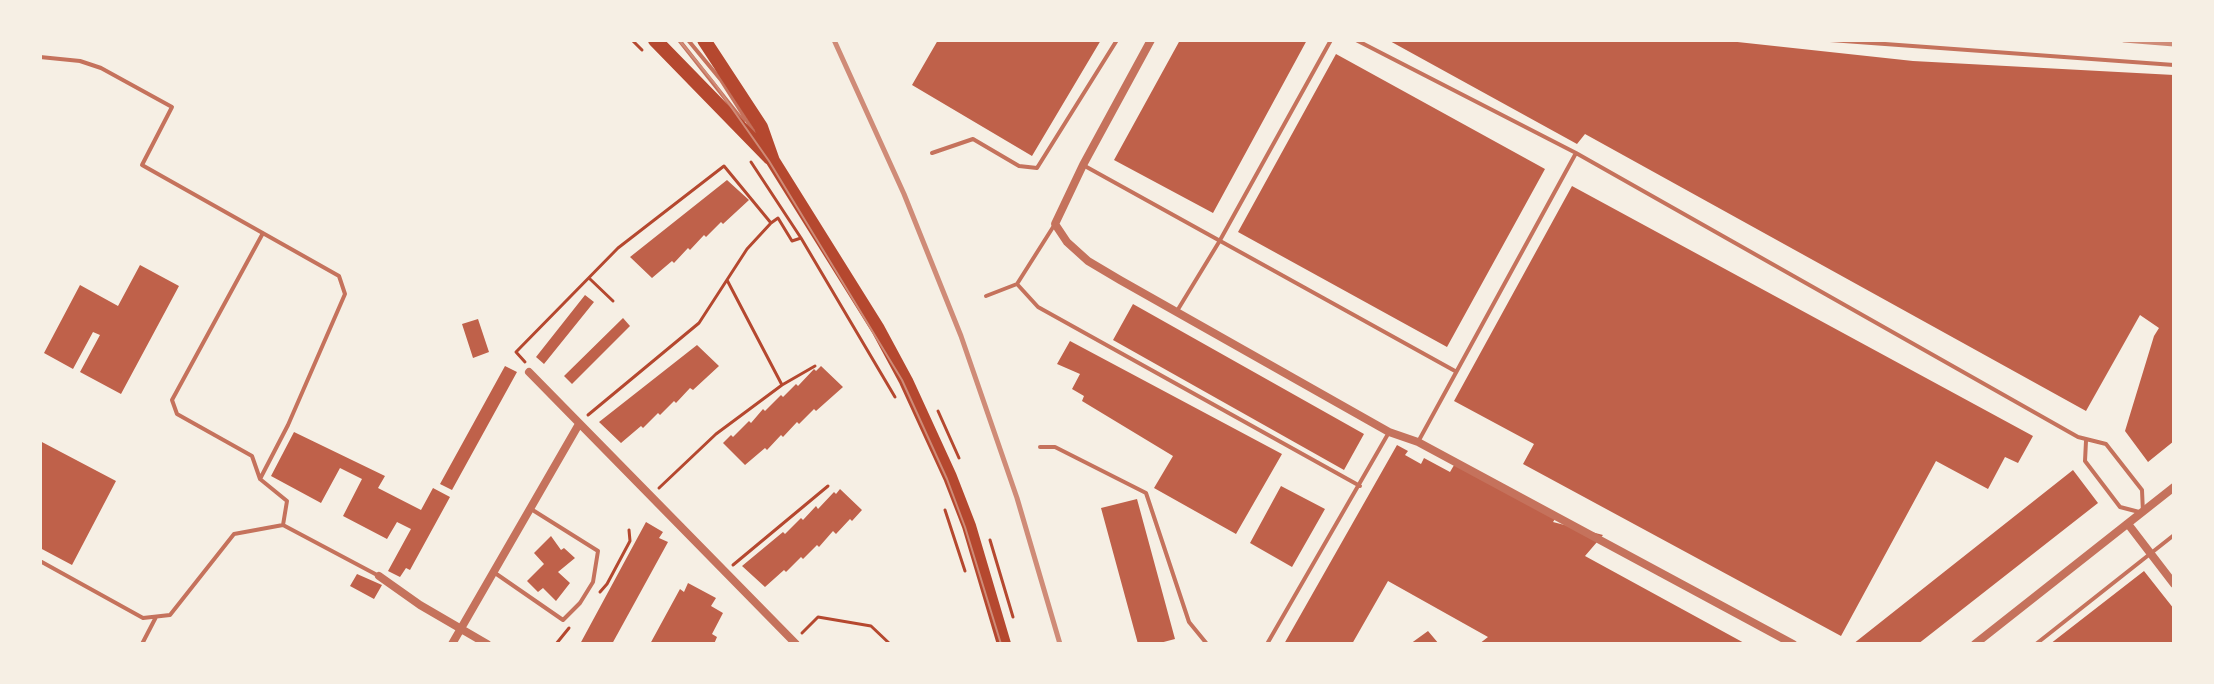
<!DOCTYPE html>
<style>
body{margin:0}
#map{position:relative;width:2214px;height:684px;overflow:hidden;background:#f6efe4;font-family:Poppins,sans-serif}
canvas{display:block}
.frame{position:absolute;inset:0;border:42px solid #f6efe4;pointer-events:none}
</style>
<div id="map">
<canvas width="2214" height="684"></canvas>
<div class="frame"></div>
</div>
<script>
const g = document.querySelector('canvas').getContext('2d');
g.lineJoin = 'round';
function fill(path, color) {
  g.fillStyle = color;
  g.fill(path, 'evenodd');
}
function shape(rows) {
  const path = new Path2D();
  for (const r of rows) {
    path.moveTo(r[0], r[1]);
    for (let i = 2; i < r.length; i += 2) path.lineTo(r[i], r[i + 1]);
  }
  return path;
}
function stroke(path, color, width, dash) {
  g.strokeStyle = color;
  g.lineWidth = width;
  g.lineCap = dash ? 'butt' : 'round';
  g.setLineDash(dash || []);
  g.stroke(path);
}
fill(shape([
 [938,40,1101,40,1032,156,912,85],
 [1180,40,1307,40,1213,213,1114,160],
 [1388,40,1719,40,1913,61,2174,75,2174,441,2148,462,2125,431,2154,336,2159,328,2140,315,2086,411,1585,134,1577,144],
 [1336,54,1545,169,1447,347,1238,232],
 [727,180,749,200,723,224,721,222,706,237,704,235,690,250,688,248,674,263,672,261,652,278,630,257],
 [1572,186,2033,436,2018,463,2005,457,1988,489,1936,461,1841,636,1523,464,1534,444,1454,401],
 [140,265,179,286,121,394,80,372,100,335,93,332,73,369,44,353,80,285,118,306],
 [585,295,594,302,544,364,536,357],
 [1133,304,1364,434,1344,470,1113,340],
 [623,318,630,326,572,384,564,376],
 [478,319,489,352,473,358,462,324],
 [1070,341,1282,454,1236,534,1154,488,1173,456,1082,401,1084,396,1072,389,1080,374,1057,364],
 [697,345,719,366,693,390,690,388,676,403,674,401,660,415,658,413,643,428,641,426,621,443,599,422],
 [505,366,517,372,452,490,440,484],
 [821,366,843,387,816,411,814,409,799,424,797,422,783,437,781,435,767,450,765,448,745,465,723,443,731,435,733,437,749,421,751,423,763,409,765,411,781,395,783,397,796,384,798,386,814,369,816,371],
 [294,432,385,476,378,488,421,510,433,488,450,497,410,570,406,568,400,577,388,571,411,529,397,522,387,539,343,516,362,479,340,468,321,503,271,476],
 [40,441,116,481,72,565,40,548],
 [1397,445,1408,451,1405,455,1421,464,1424,458,1450,472,1457,460,1557,516,1553,522,1603,535,1585,556,1746,644,1479,644,1488,637,1388,581,1352,644,1284,644],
 [2073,470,2098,503,1918,644,1853,644],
 [1281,486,1325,509,1292,567,1250,543],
 [840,489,862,510,852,521,850,519,836,534,833,531,819,547,817,545,803,559,801,557,786,572,784,570,765,587,742,566,783,532,785,534,801,518,803,520,816,506,818,509,834,492,836,494],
 [1137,499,1175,639,1156,644,1138,644,1101,508],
 [646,522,663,532,659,538,668,542,634,604,612,644,580,644],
 [551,536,561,550,564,548,575,558,558,572,570,583,556,601,543,588,538,592,527,581,544,564,534,553],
 [2144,571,2174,609,2174,644,2050,644],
 [357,574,382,585,374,599,350,586],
 [688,583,716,598,711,606,723,613,712,634,717,637,714,644,650,644,680,589,684,592],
 [1428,631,1439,644,1410,644]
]), '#bf614a');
stroke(shape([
 [632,40,642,50],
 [751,162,801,238,895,397],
 [590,279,613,301],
 [727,280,782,385],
 [525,362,516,352,618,248,724,166,771,223,778,218,792,241,801,238],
 [938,411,959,458],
 [588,415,699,323,747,249,771,223],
 [659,488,716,434,782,385,815,366],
 [945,510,965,571],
 [990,540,1013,617],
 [733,565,828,486],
 [600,592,607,584,630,541,629,530],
 [802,633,818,617,871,626,890,644],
 [556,644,569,628]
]), '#b5482f', 3);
stroke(shape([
 [679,40,743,121],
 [688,40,721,80,756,135],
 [1356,40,1576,153,1418,442],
 [1830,40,2174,65],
 [40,57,80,61,101,68,172,107,142,165,339,276,345,294,288,425,260,479,287,501,283,525],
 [932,153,973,139,1019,166,1037,168,1117,40],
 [1576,153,2078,437,2106,444,2142,490,2143,513,2120,507,2085,461,2086,441],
 [1083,165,1455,371],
 [1017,284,1038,307,1360,486],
 [986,296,1017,284,1055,224],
 [1177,311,1219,242,1331,40],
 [1040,447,1055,447,1146,493,1189,622,1207,644],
 [260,479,252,456,177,414,172,400,263,233],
 [40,561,143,618,170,615,234,534,283,525,379,576],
 [495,573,563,620,580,603,593,582,598,551,531,509],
 [142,644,156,617],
 [1267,644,1388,434],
 [2036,644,2174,535]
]), '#c5725c', 4);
stroke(shape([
 [1151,40,1083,165,1055,224,1067,242,1088,261,1120,280,1389,432,1418,442,1793,644],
 [529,372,796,644],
 [2128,524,2174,584],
 [379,576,420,605,487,644],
 [452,644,579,424],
 [1975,644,2174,487]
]), '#c5725c', 8);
stroke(shape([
 [655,40,770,158],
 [704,40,761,127,773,161,878,329,906,381,950,477,969,526,1004,644]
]), '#b5482f', 14);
stroke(shape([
 [679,40,715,84,769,161,902,380,947,479,965,527,1001,644]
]), '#cf8b77', 2);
stroke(shape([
 [834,40,904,194,961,336,1017,498,1060,644],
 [2124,40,2174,44]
]), '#cf8b77', 5);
</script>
